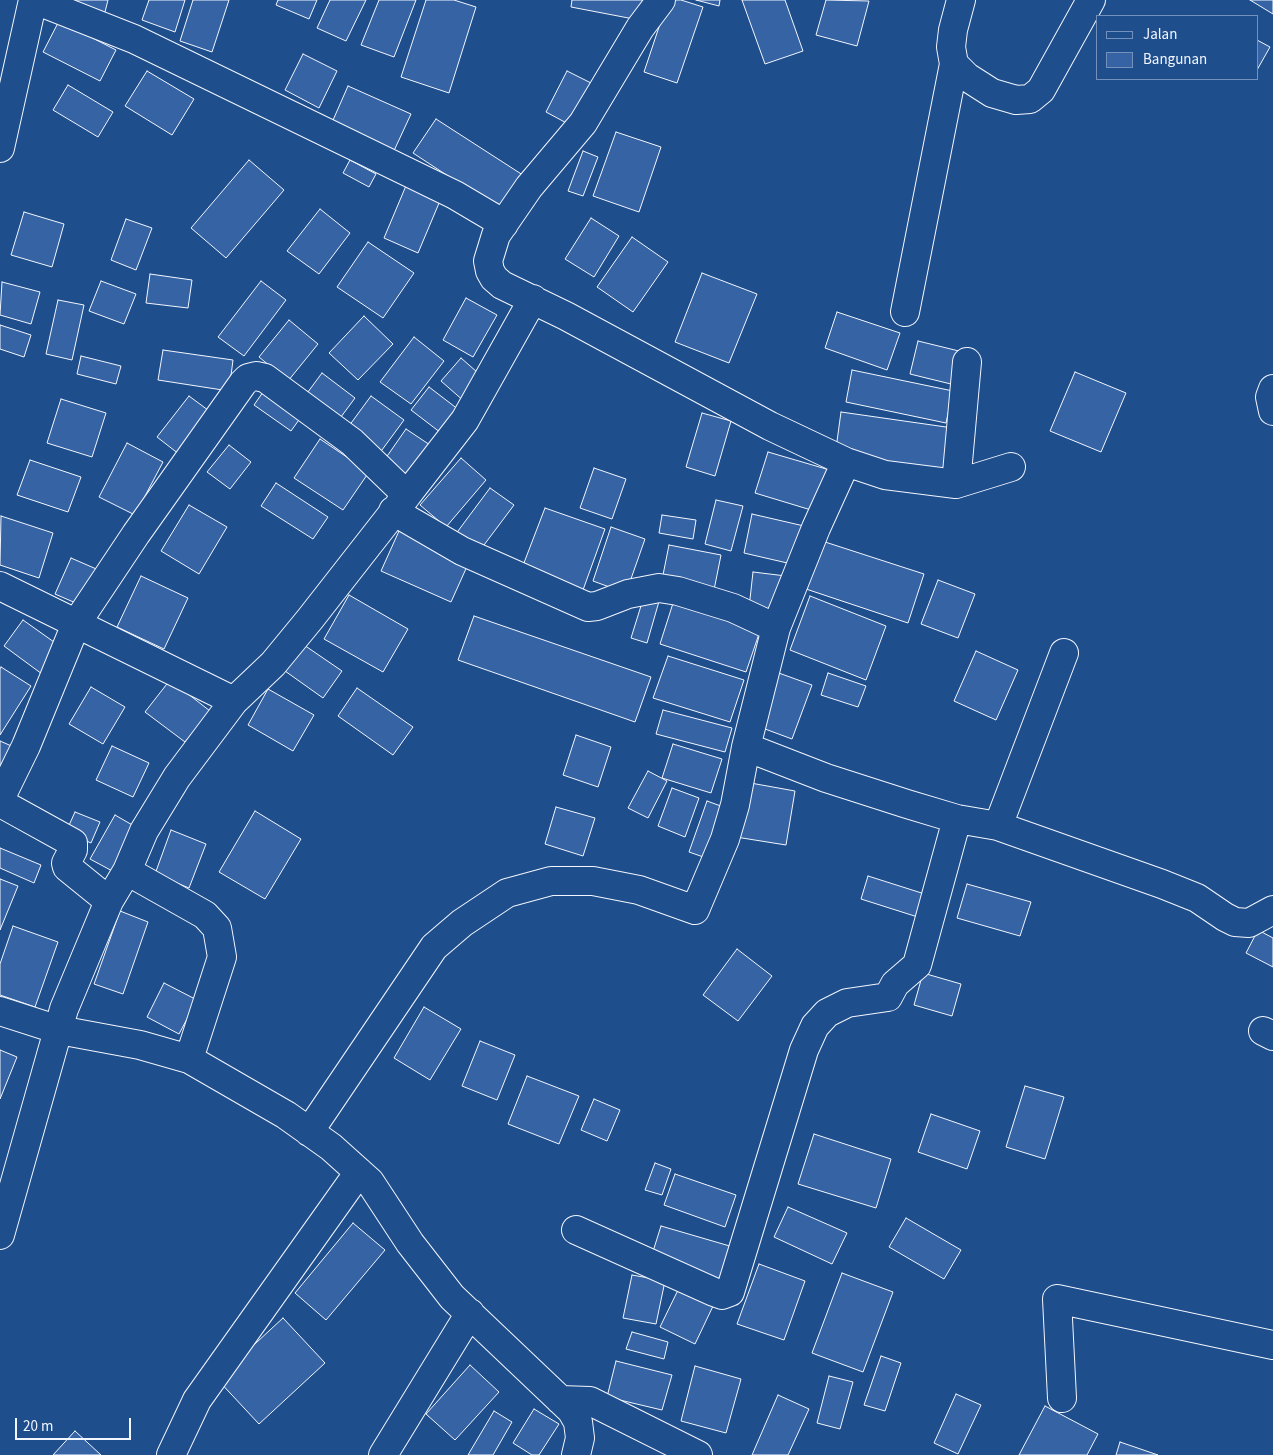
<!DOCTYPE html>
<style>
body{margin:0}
#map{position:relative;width:1273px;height:1455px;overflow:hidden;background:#1f4e8c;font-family:"Source Sans 3",sans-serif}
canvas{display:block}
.legend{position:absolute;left:1096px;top:15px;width:162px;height:65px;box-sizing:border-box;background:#1f4e8c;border:1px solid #7391ba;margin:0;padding:6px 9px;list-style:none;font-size:15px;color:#f2f6ff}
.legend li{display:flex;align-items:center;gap:10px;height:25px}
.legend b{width:25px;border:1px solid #7391ba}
.scale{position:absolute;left:15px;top:1418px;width:116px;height:22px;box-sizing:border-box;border:2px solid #f2f6ff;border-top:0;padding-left:6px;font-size:15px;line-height:18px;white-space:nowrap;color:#f2f6ff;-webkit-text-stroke:4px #1f4e8c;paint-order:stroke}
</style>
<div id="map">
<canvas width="1273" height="1455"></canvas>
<ul class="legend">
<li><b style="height:6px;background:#1f4e8c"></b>Jalan</li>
<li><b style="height:14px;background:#3563a3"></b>Bangunan</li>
</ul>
<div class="scale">20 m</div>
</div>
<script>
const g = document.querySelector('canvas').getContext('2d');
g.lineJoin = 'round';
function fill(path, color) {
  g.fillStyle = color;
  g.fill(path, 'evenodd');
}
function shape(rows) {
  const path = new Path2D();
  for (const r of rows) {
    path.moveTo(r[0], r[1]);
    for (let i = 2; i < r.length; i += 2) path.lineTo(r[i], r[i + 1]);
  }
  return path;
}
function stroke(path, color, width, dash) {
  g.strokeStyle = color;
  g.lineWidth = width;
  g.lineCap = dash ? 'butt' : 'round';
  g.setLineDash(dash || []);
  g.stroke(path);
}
const building = shape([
 [60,0,108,0,104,16,60,0],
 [149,0,185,0,175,32,142,20,149,0],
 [193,0,229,0,212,52,180,41,193,0],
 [278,0,317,0,309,19,276,5,278,0],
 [330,0,366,0,346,41,317,28,330,0],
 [379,0,416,0,394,57,361,45,379,0],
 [426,0,454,0,476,7,449,93,401,77,426,0],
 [572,0,643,0,639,20,571,7,572,0],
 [668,0,681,0,703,7,677,83,644,72,668,0],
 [696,0,720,0,719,6,696,0],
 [742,0,785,0,803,51,765,64,742,0],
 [826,0,869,1,857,46,816,35,826,0],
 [1250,0,1273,0,1273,14,1250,0],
 [59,21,116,50,100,81,43,52,59,21],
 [1257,40,1270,47,1257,70,1257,40],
 [303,54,337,71,319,108,285,90,303,54],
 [147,71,194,99,172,135,125,106,147,71],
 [567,71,595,85,574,127,546,112,567,71],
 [68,85,113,112,98,137,53,110,68,85],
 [348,86,411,114,392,155,330,127,348,86],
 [436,119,529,179,506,214,413,153,436,119],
 [616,132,661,147,639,212,593,196,616,132],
 [583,151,598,157,583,196,568,191,583,151],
 [249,160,284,190,226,258,191,228,249,160],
 [350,160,376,174,369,187,343,173,350,160],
 [408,181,442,196,418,253,384,238,408,181],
 [320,209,350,233,319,274,287,251,320,209],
 [24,212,64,224,52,267,11,255,24,212],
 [591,218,619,236,594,277,565,259,591,218],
 [126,219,152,228,136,270,111,260,126,219],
 [632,237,668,262,633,312,597,287,632,237],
 [368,242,414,273,383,318,337,287,368,242],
 [702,273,757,294,729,363,675,342,702,273],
 [150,274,192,280,188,308,146,303,150,274],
 [101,281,136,294,124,324,89,311,101,281],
 [261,281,286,300,244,356,218,337,261,281],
 [2,282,40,292,31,324,0,315,2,282],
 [466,298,497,315,473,357,443,340,466,298],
 [58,300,84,305,72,360,46,354,58,300],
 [837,312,900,333,887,370,825,348,837,312],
 [364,316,393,344,358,380,329,353,364,316],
 [289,320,318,344,288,381,259,357,289,320],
 [0,325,31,335,24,357,0,349,0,325],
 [414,337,444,361,411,404,380,382,414,337],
 [918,341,963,352,955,385,910,374,918,341],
 [163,350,233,360,229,391,158,380,163,350],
 [81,356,121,366,116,384,77,374,81,356],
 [461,358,485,379,465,402,441,381,461,358],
 [852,370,953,391,946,423,846,402,852,370],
 [1075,372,1126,393,1101,452,1050,431,1075,372],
 [322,373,355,398,335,425,302,400,322,373],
 [268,385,306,410,291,431,254,405,268,385],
 [429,387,463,413,445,436,411,410,429,387],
 [189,396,216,416,184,458,157,437,189,396],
 [371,396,404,420,379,454,346,430,371,396],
 [61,399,106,413,92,457,47,443,61,399],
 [841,412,953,428,946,472,835,456,841,412],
 [702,413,731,421,715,476,686,467,702,413],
 [406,429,436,449,413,482,383,462,406,429],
 [320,439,369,472,343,510,294,478,320,439],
 [127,443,163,462,135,515,99,497,127,443],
 [229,445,251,462,230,489,207,472,229,445],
 [768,452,833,471,821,513,755,493,768,452],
 [461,458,486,480,446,527,420,505,461,458],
 [30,460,81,477,68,512,17,495,30,460],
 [594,468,626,479,612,519,580,508,594,468],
 [276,483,328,517,313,539,261,506,276,483],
 [490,488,514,505,478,553,455,535,490,488],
 [716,500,743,506,731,551,705,544,716,500],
 [189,505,227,527,199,574,161,551,189,505],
 [545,508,605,529,583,590,522,568,545,508],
 [752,514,804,526,796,565,744,553,752,514],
 [662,515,696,520,693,539,659,533,662,515],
 [1,516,53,533,39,578,0,565,1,516],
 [611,527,645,539,626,593,593,581,611,527],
 [399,531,469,562,451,602,381,571,399,531],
 [822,541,924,574,908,623,806,589,822,541],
 [669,545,721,555,713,595,661,585,669,545],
 [71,558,101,571,85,607,55,594,71,558],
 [753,572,786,576,781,612,749,608,753,572],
 [141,576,188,598,164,649,117,627,141,576],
 [938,580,975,594,958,638,921,624,938,580],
 [645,593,660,598,647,643,631,638,645,593],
 [349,595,408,629,383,672,324,639,349,595],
 [810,596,886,626,866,680,790,650,810,596],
 [674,600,761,628,746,672,660,644,674,600],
 [474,616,651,677,635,722,458,660,474,616],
 [23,620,61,647,42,674,4,646,23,620],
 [304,645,342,671,323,698,285,671,304,645],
 [976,651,1018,670,996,720,954,701,976,651],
 [668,656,744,680,730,722,653,698,668,656],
 [1,667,31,686,0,735,0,669,1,667],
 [776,672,812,685,792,739,757,726,776,672],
 [828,673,866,686,858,707,821,695,828,673],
 [170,680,210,711,185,742,145,712,170,680],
 [91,687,125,707,103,744,69,724,91,687],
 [357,688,413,727,393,755,338,716,357,688],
 [268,689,314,715,293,751,248,725,268,689],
 [663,710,732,728,725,752,656,734,663,710],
 [576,735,611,747,598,787,563,775,576,735],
 [0,741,16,748,0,781,0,741],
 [673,744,722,759,711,793,662,778,673,744],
 [112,746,149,763,133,797,96,780,112,746],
 [648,771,667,781,648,818,628,808,648,771],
 [745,782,795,791,786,845,736,837,745,782],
 [672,788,699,798,685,837,658,826,672,788],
 [707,801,729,809,712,860,689,852,707,801],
 [556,807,595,818,583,856,545,844,556,807],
 [255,811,301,839,265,899,219,872,255,811],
 [75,812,100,822,91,843,66,832,75,812],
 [115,815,141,830,116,873,90,859,115,815],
 [171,830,206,844,189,888,155,874,171,830],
 [0,848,41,865,34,883,0,868,0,848],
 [868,876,931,896,924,919,861,899,868,876],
 [0,879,18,886,0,930,0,879],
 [967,884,1031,902,1020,936,957,918,967,884],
 [120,911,148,922,123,994,94,984,120,911],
 [13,926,58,942,35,1007,0,995,0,964,13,926],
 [1258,930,1273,938,1273,967,1246,953,1258,930],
 [737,949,772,976,738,1021,703,995,737,949],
 [923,973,961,984,952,1016,914,1005,923,973],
 [164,983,197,1000,179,1034,147,1017,164,983],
 [424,1007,461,1029,430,1080,394,1058,424,1007],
 [480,1041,515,1055,497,1100,462,1086,480,1041],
 [0,1050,17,1057,0,1099,0,1050],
 [527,1076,579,1096,559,1144,508,1124,527,1076],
 [1025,1086,1064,1097,1045,1159,1006,1147,1025,1086],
 [594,1099,620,1110,607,1141,581,1130,594,1099],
 [931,1114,980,1131,967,1169,918,1152,931,1114],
 [814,1134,891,1159,876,1208,798,1184,814,1134],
 [655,1163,671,1169,662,1195,645,1190,655,1163],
 [675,1174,736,1195,725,1227,664,1205,675,1174],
 [788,1207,847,1233,832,1264,774,1237,788,1207],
 [906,1218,961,1250,944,1279,889,1247,906,1218],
 [353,1223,385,1250,326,1320,295,1293,353,1223],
 [661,1226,740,1249,730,1284,650,1261,661,1226],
 [759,1264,805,1281,784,1340,737,1324,759,1264],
 [842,1273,893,1292,863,1372,812,1353,842,1273],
 [632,1275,665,1281,656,1324,623,1318,632,1275],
 [679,1288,714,1304,695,1344,660,1327,679,1288],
 [283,1318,325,1363,259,1424,217,1379,283,1318],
 [632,1332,668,1342,664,1359,626,1349,632,1332],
 [881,1356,901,1363,885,1411,864,1405,881,1356],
 [616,1361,672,1375,662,1410,607,1397,616,1361],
 [470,1365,499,1392,455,1440,426,1414,470,1365],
 [695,1366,741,1379,726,1433,681,1421,695,1366],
 [829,1376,853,1382,840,1429,817,1423,829,1376],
 [956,1394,981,1405,958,1454,934,1443,956,1394],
 [778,1395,809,1409,788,1455,752,1455,778,1395],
 [1045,1406,1098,1434,1087,1455,1019,1455,1045,1406],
 [534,1409,559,1424,539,1455,532,1455,513,1443,534,1409],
 [494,1411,512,1422,493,1455,468,1455,494,1411],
 [75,1431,101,1455,53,1455,75,1431],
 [1120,1442,1158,1455,1116,1455,1120,1442]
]);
fill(building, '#3563a3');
stroke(building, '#f2f6ff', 1);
const street = shape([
 [35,0,134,39,455,195,504,224],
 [661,0,640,28,583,123,529,187,496,235,488,261,490,271,494,278,502,285,566,316,770,426,846,462,885,475,956,484,1011,467],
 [961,0,953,30,951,47,954,64,967,77,992,93,1016,100,1030,99,1041,90,1091,0],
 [0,148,33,0],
 [905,312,954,64],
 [1273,389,1270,397,1273,411],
 [956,484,967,362],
 [407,495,465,420,533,299],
 [393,511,462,551,588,607,597,606,628,594,659,588,678,591,733,608,776,628],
 [0,586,234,701,177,777,144,831,127,871,109,901,64,1009,0,1235],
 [746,747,826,778,907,804,957,819,998,826,1162,884,1197,898,1225,917,1235,922,1249,923,1273,910],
 [998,826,1064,653],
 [127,871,205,915,217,928,222,957,189,1059],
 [109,901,67,867,66,863,73,850,73,843,6,806,2,795,26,746,76,624,136,534,243,383,248,378,256,376,265,378,352,442,407,495,310,619,273,664,234,701],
 [0,1011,59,1030,140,1045,189,1059,286,1115,331,1147,370,1182,410,1243,452,1297,571,1410,578,1422,580,1438,576,1455],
 [1263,1031,1273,1036],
 [309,1132,434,947,462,923,507,893,551,881,593,881,639,890,695,910,725,839,735,805,746,747,776,628,816,528,846,462],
 [576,1230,714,1292,722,1295,730,1292,804,1050,815,1026,827,1013,847,1003,888,997,895,984,917,965,957,819],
 [1062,1398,1057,1299,1273,1345],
 [560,1400,590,1401,698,1455],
 [171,1455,197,1400,359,1172],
 [383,1455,470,1313]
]);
stroke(street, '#f2f6ff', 30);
stroke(street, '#1f4e8c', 28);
</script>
